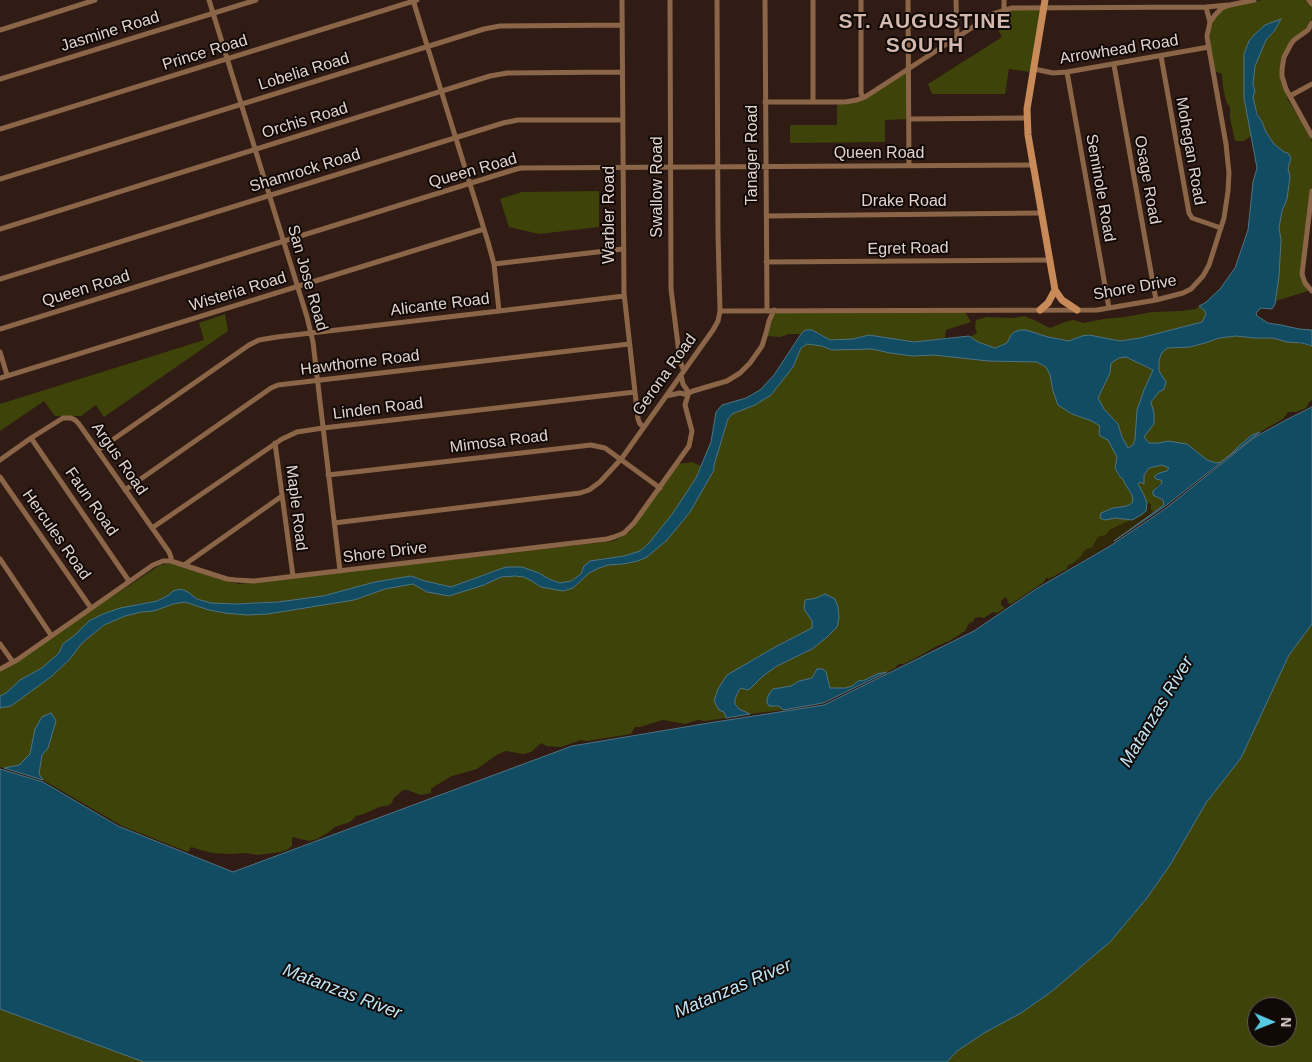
<!DOCTYPE html>
<style>
body{margin:0}
#map{position:relative;width:1312px;height:1062px;overflow:hidden;background:#301c14;font-family:Helvetica,sans-serif}
canvas{display:block}
.north{position:absolute;left:1247px;top:997px;width:50px;height:50px;box-sizing:border-box;background:#110906;border:1px solid #645a56;border-radius:50%;rotate:91deg;font-size:14px;font-weight:700;line-height:20px;text-align:center;color:#e1d3ce}
.north::after{content:'';display:block;margin:auto;width:18px;height:22px;background:#58c9e3;clip-path:polygon(50% 0,100% 100%,50% 72%,0 100%)}
</style>
<div id="map">
<canvas width="1312" height="1062"></canvas>
<div class="north">N</div>
</div>
<script>
const g = document.querySelector('canvas').getContext('2d');
g.lineJoin = 'round';
function fill(path, color) {
  g.fillStyle = color;
  g.fill(path, 'evenodd');
}
function shape(rows) {
  const path = new Path2D();
  for (const r of rows) {
    path.moveTo(r[0], r[1]);
    for (let i = 2; i < r.length; i += 2) path.lineTo(r[i], r[i + 1]);
  }
  return path;
}
function stroke(path, color, width, dash) {
  g.strokeStyle = color;
  g.lineWidth = width;
  g.lineCap = dash ? 'butt' : 'round';
  g.setLineDash(dash || []);
  g.stroke(path);
}
function drawText(font, color, halo, rows, align = 'center') {
  g.font = font + ' Helvetica,sans-serif';
  g.lineWidth = 4;
  g.setLineDash([]);
  g.textBaseline = 'middle';
  g.strokeStyle = halo;
  g.fillStyle = color;
  for (const [text, x, y, turn = 0] of rows) {
    g.save();
    g.translate(x, y);
    g.rotate((+turn || 0) * Math.PI / 180);
    g.textAlign = isNaN(turn) ? turn : align;
    if (halo) g.strokeText(text, 0, 0);
    g.fillText(text, 0, 0);
    g.restore();
  }
}
fill(shape([
 [1262,0,1309,0,1312,6,1312,18,1308,28,1297,36,1281,65,1288,100,1303,123,1312,142,1312,193,1301,277,1308,291,1276,301,1281,240,1279,228,1282,211,1287,199,1288,189,1290,177,1288,168,1291,158,1274,144,1266,132,1255,106,1253,97,1255,91,1253,84,1255,66,1266,40,1275,30,1280,20,1265,25,1255,34,1249,41,1244,54,1244,98,1251,136,1244,141,1235,141,1230,118,1230,108,1226,101,1223,87,1222,74,1213,70,1210,55,1210,23,1221,8],
 [1042,7,1031,72,1009,69,1005,94,932,94,928,84,1002,37,990,15,1004,9],
 [908,69,910,119,885,120,885,142,790,143,790,125,837,125,837,103,853,102],
 [599,191,599,227,539,234,509,227,500,199,522,192],
 [1199,306,1204,310,1206,315,1202,322,1140,338,1120,341,1089,335,1082,336,1069,341,1048,337,1026,330,1020,330,1011,335,1007,343,995,348,978,342,969,336,972,336,977,333,975,327,976,320,987,317,1013,318,1024,316,1034,320,1050,328,1068,321,1074,320,1083,323,1104,319,1125,317,1152,312,1182,311,1196,309],
 [965,312,971,322,946,330,945,338,915,342,869,335,853,339,830,340,812,330,805,330,801,334,789,334,780,337,766,336,769,315,774,313],
 [225,314,228,331,104,417,96,405,81,416,55,416,44,401,0,431,0,404,204,340,199,323],
 [1236,336,1254,338,1273,338,1312,346,1312,400,1309,402,1306,408,1296,412,1288,412,1283,419,1260,432,1252,435,1240,445,1232,454,1221,462,1216,463,1207,460,1187,444,1168,441,1159,443,1149,443,1144,437,1147,432,1154,413,1151,402,1159,392,1159,361,1161,354,1167,348,1190,347,1205,343,1219,338],
 [807,344,822,346,833,350,872,349,890,353,913,356,934,355,988,361,1037,362,1046,367,1050,375,1053,391,1072,414,1092,421,1100,426,1099,432,1108,440,1117,457,1115,468,1119,477,1123,478,1125,484,1129,489,1133,499,1132,503,1127,506,1113,508,1101,513,1105,520,1116,518,1132,520,1111,529,1106,535,1098,537,1092,548,1087,549,1082,556,1072,564,1068,565,1067,569,1049,579,1048,578,1046,578,1044,582,1011,604,1008,603,1007,598,1004,598,1001,601,1001,605,1005,608,997,613,993,612,984,618,979,617,975,618,973,622,969,623,965,631,959,635,949,641,935,647,925,653,904,664,899,664,895,668,887,672,865,680,858,681,852,686,846,688,830,688,828,680,817,669,812,678,808,679,799,681,791,686,776,688,775,707,779,706,783,710,750,714,739,709,735,704,735,699,737,693,741,688,748,690,751,688,763,676,777,666,812,649,827,637,825,594,816,598,805,609,812,621,812,628,775,647,749,662,724,712,726,718,705,721,698,720,685,724,663,720,640,727,635,727,631,734,587,741,581,740,561,747,547,746,541,743,531,752,523,754,506,751,498,754,477,769,452,776,435,786,431,789,431,793,421,795,407,790,403,790,394,798,391,804,386,806,379,807,364,814,356,816,350,822,335,827,329,832,317,839,309,841,292,837,292,846,287,850,280,852,258,855,245,853,230,854,212,853,191,847,188,852,122,826,43,780,39,774,42,755,48,748,56,721,50,713,42,718,35,729,30,754,19,765,4,768,0,767,0,708,11,706,34,689,52,676,70,659,82,643,104,625,125,616,141,612,154,611,173,604,185,602,209,610,225,613,247,615,268,614,354,600,385,589,401,585,413,584,427,592,484,585,501,577,515,576,524,577,532,581,541,587,573,588,589,573,599,568,608,565,623,564,638,561,647,557,667,540,690,512,714,470,714,465,728,420,732,414,771,395,793,367,801,348],
 [1127,357,1143,366,1153,370,1144,390,1136,429,1135,440,1133,445,1128,448,1122,437,1118,424,1104,409,1098,398,1110,373,1111,363,1119,358],
 [692,462,701,466,696,478,674,512,649,544,640,551,624,556,599,559,584,566,581,574,571,581,560,583,549,579,539,573,506,567,451,587,425,581,411,576,375,582,323,596,304,600,235,604,211,603,197,599,188,592,181,589,173,591,169,595,157,601,137,604,103,614,89,621,75,635,63,644,59,653,42,668,20,680,6,693,0,696,0,671,160,565,175,563,218,579,239,584,614,541,630,532,678,464],
 [1162,465,1169,468,1167,471,1156,479,1161,480,1162,483,1156,486,1157,498,1163,500,1164,505,1154,513,1151,510,1151,504,1147,503,1138,484,1140,482,1143,483,1144,475,1149,468],
 [1312,624,1312,1062,947,1062,957,1051,984,1033,1021,1013,1051,992,1110,942,1147,898,1170,865,1206,803,1241,758,1289,655],
 [1257,1007,1287,1007,1287,1037,1257,1037],
 [0,1009,140,1060,144,1062,0,1062]
]), '#3e4309');
fill(shape([
 [1147,503,1151,504,1151,510,1154,513,1109,545,1067,569,1068,565,1072,564,1081,556,1083,552,1087,549,1092,548,1098,537,1106,535,1109,531,1118,526,1141,515,1146,511]
]), '#312807');
const water = shape([
 [1281,19,1275,30,1266,40,1255,66,1253,84,1255,91,1253,97,1257,114,1262,122,1266,132,1274,144,1284,152,1288,153,1291,158,1288,168,1290,177,1287,199,1282,211,1279,228,1281,240,1279,276,1275,304,1272,309,1261,308,1256,313,1257,316,1268,323,1281,325,1299,329,1312,330,1312,346,1302,343,1287,342,1273,338,1254,338,1236,336,1219,338,1205,343,1190,347,1167,348,1161,354,1159,361,1159,371,1166,382,1164,389,1159,392,1151,402,1154,413,1154,424,1144,437,1149,443,1159,443,1168,441,1187,444,1207,460,1216,463,1221,462,1231,454,1240,445,1252,435,1260,432,1164,507,1114,541,1164,505,1163,500,1153,495,1153,491,1162,483,1161,480,1156,479,1154,477,1159,473,1167,471,1169,468,1162,465,1149,468,1144,475,1144,484,1140,482,1138,484,1144,495,1147,503,1146,511,1141,515,1132,520,1116,518,1105,520,1100,518,1101,513,1113,508,1127,506,1132,503,1133,499,1131,493,1125,484,1123,479,1120,477,1115,468,1117,457,1108,440,1100,436,1099,432,1100,426,1092,421,1072,414,1058,405,1053,391,1050,375,1046,367,1037,362,988,361,934,355,913,356,890,353,872,349,832,350,822,346,807,344,801,348,793,367,771,395,755,405,732,414,728,419,714,465,714,470,690,512,667,540,647,557,638,561,623,564,608,565,599,568,589,573,573,588,563,591,541,587,532,581,524,577,515,576,501,577,484,585,449,596,427,592,413,584,385,589,354,600,268,614,247,615,225,613,209,610,185,602,173,604,154,611,141,612,125,616,104,625,82,643,70,659,52,676,11,706,0,708,0,696,6,693,20,680,42,668,59,653,63,644,75,635,89,621,103,614,120,608,157,601,169,595,173,591,181,589,188,592,197,599,211,603,235,604,278,602,323,596,375,582,411,576,425,581,451,587,506,567,522,567,539,573,549,579,560,583,571,581,581,574,584,566,590,561,624,556,640,551,649,543,673,513,696,478,711,442,716,412,722,405,746,398,760,390,774,375,801,334,805,330,812,330,830,340,853,339,869,335,914,342,969,336,978,342,995,348,1007,343,1011,335,1014,332,1020,330,1026,330,1048,337,1069,341,1082,336,1089,335,1120,341,1140,338,1202,322,1206,314,1204,310,1199,306,1205,303,1220,289,1235,268,1248,230,1253,182,1257,168,1244,98,1244,54,1249,41,1255,34,1265,25,1281,19],
 [1126,357,1153,370,1144,390,1137,410,1135,440,1133,445,1128,448,1122,437,1118,424,1104,409,1098,398,1110,373,1111,363,1119,358,1126,357],
 [1312,407,1312,624,1289,655,1241,758,1206,803,1170,865,1147,898,1110,942,1051,992,1021,1013,984,1033,957,1051,947,1062,144,1062,0,1009,0,769,43,782,118,826,233,872,572,746,709,723,824,705,974,631,1036,589,1110,546,1165,509,1255,437,1286,420,1312,407],
 [825,594,835,599,838,607,839,618,837,627,827,637,812,649,777,666,763,676,751,688,748,690,741,688,739,690,735,699,735,704,739,709,750,714,726,718,724,712,719,710,714,701,718,689,727,675,775,647,812,628,812,621,804,609,805,600,816,598,825,594],
 [817,669,823,669,826,672,830,688,846,688,852,686,858,681,865,680,877,674,887,672,823,703,783,710,779,706,769,706,767,703,767,699,769,694,773,689,791,686,799,681,808,679,812,678,817,669],
 [51,713,56,721,48,748,42,755,39,774,43,780,4,768,19,765,30,754,35,729,42,717,51,713]
]);
fill(water, '#114c63');
stroke(water, '#4f7483', 1);
stroke(shape([
 [209,0,307,317,313,342,340,571],
 [622,0,624,293,638,419,640,424,644,427],
 [670,0,671,289,680,361,684,371],
 [765,0,767,310],
 [813,0,813,102],
 [861,0,861,93,863,98],
 [908,0,909,166],
 [956,0,957,38],
 [1004,0,1004,9],
 [1309,0,1312,4],
 [1210,22,1215,15,1222,8,1230,5,1254,0],
 [1312,23,1308,30,1294,40,1291,44,1284,57,1282,69,1282,76,1286,89,1312,136],
 [0,30,95,0],
 [1161,56,1189,213,1192,218,1195,219,1221,228],
 [1114,65,1156,300],
 [1034,69,1053,73,1067,72,1209,47],
 [1067,72,1109,308],
 [0,79,256,0],
 [1290,96,1312,84],
 [765,102,845,102,857,100,865,97,993,14,1012,8,1206,7,1228,5],
 [909,119,1027,118],
 [0,129,417,0],
 [0,179,484,29,500,26,622,25],
 [1312,191,1302,274,1305,283,1312,291],
 [766,216,1041,213],
 [0,229,490,76,507,73,622,72],
 [766,262,1050,260],
 [494,264,623,249],
 [0,279,503,123,518,120,622,120],
 [499,311,624,296],
 [720,311,1097,310,1156,300,1183,293,1191,289,1203,276,1209,265,1224,218,1228,191,1229,173,1226,144,1208,43,1207,36,1210,22,1206,7],
 [0,329,513,170,521,168,1033,165],
 [0,352,7,375],
 [681,375,683,384,689,393,693,391,727,381,740,373,750,363,762,346,766,333,769,321,774,310],
 [0,378,484,229],
 [31,438,129,581],
 [275,443,293,576],
 [98,450,249,345,259,340,277,337,499,311,494,264,488,242,413,0],
 [0,460,31,438,63,418,71,418,75,420,79,424,169,552,171,557,171,561],
 [328,475,591,445,605,448,660,488],
 [0,477,91,608],
 [125,490,271,388,278,385,629,344],
 [334,523,580,493,589,490,600,482,622,458,713,330,718,321,720,311,718,234,717,0],
 [152,528,282,439,297,432,323,428,635,392],
 [0,559,51,635],
 [184,565,282,496],
 [0,644,13,662],
 [0,669,17,660,153,565,163,561,171,561,227,579,236,580,254,581,607,539,614,537,624,533,634,523,689,446,692,431,685,405,688,395,680,393,666,396]
]), '#8b6547', 5);
stroke(shape([
 [1045,0,1027,109,1028,135,1055,290,1062,300,1077,310],
 [1040,310,1048,303,1055,290]
]), '#c88a59', 7);
drawText('16px', '#e1d3ce', '#110906', [
 ["Jasmine Road",110,32,-17],
 ["Arrowhead Road",1119,50,-9],
 ["Prince Road",205,53,-17],
 ["Lobelia Road",304,72,-17],
 ["Orchis Road",305,121,-17],
 ["Mohegan Road",1190,151,80],
 ["Queen Road",879,154],
 ["Tanager Road",753,155,-90],
 ["Shamrock Road",305,171,-17],
 ["Queen Road",473,171,-16],
 ["Osage Road",1147,180,80],
 ["Swallow Road",658,187,-90],
 ["Seminole Road",1100,188,80],
 ["Drake Road",904,202],
 ["Warbler Road",610,215,-90],
 ["Egret Road",908,249,-1],
 ["San Jose Road",307,278,74],
 ["Shore Drive",1135,288,-10],
 ["Queen Road",86,289,-17],
 ["Wisteria Road",238,292,-17],
 ["Alicante Road",440,305,-7],
 ["Hawthorne Road",360,363,-7],
 ["Gerona Road",665,375,-54],
 ["Linden Road",378,409,-7],
 ["Mimosa Road",499,442,-7],
 ["Argus Road",119,459,55],
 ["Faun Road",91,502,55],
 ["Maple Road",296,508,83],
 ["Hercules Road",56,535,55],
 ["Shore Drive",385,553,-7]
]);
drawText('italic 18px', '#bee4f6', '#110906', [
 ["Matanzas River",1157,712,-59],
 ["Matanzas River",733,989,-23],
 ["Matanzas River",342,992,21]
]);
g.letterSpacing = '1px';
drawText('bold 21px', '#d3b8ad', '#110906', [
 ["ST. AUGUSTINE",925,22],
 ["SOUTH",925,46]
]);
g.letterSpacing = '0px';
</script>
